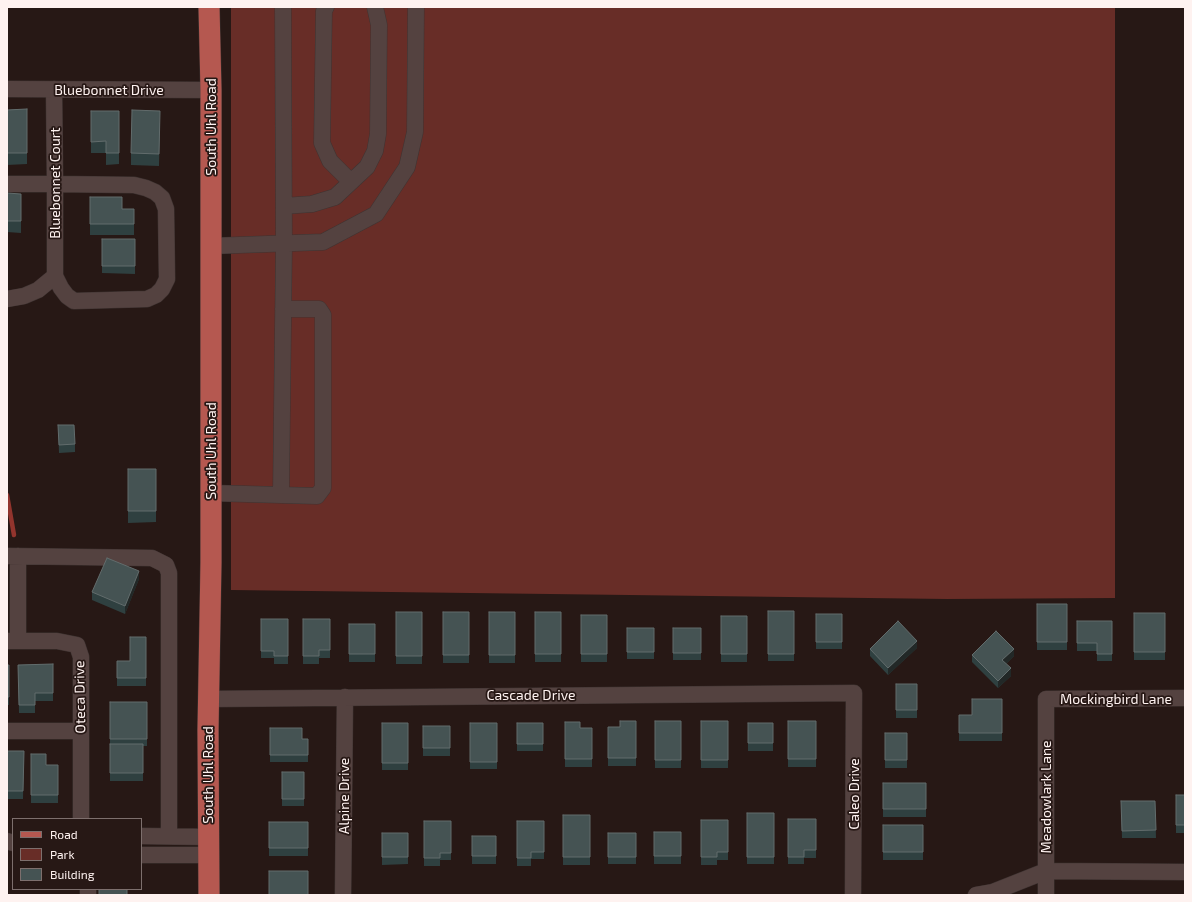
<!DOCTYPE html>
<style>
body{margin:0}
#map{position:relative;width:1192px;height:902px;overflow:hidden;background:#271815;font-family:"Exo 2",sans-serif}
canvas{display:block}
.frame{position:absolute;inset:0;border:8px solid #fef2f0;pointer-events:none}
.legend{position:absolute;left:12px;top:818px;width:130px;height:72px;box-sizing:border-box;background:#271815;border:1px solid #7d6f6d;margin:0;padding:5px 7px;list-style:none;font-size:12px;color:#fef2f0}
.legend li{display:flex;align-items:center;gap:8px;height:20px}
.legend b{width:20px;border:1px solid #7d6f6d}
</style>
<div id="map">
<canvas width="1192" height="902"></canvas>
<div class="frame"></div>
<ul class="legend">
<li><b style="height:5px;background:#b55850"></b>Road</li>
<li><b style="height:11px;background:#682d27"></b>Park</li>
<li><b style="height:11px;background:#455353"></b>Building</li>
</ul>
</div>
<script>
const g = document.querySelector('canvas').getContext('2d');
g.lineJoin = 'round';
function fill(path, color) {
  g.fillStyle = color;
  g.fill(path, 'evenodd');
}
function shape(rows) {
  const path = new Path2D();
  for (const r of rows) {
    path.moveTo(r[0], r[1]);
    for (let i = 2; i < r.length; i += 2) path.lineTo(r[i], r[i + 1]);
  }
  return path;
}
function stroke(path, color, width, dash) {
  g.strokeStyle = color;
  g.lineWidth = width;
  g.lineCap = dash ? 'butt' : 'round';
  g.setLineDash(dash || []);
  g.stroke(path);
}
function drawText(font, color, halo, rows, align = 'center') {
  g.font = font + ' "Exo 2",sans-serif';
  g.lineWidth = 3.5;
  g.setLineDash([]);
  g.textBaseline = 'middle';
  g.strokeStyle = halo;
  g.fillStyle = color;
  for (const [text, x, y, turn = 0] of rows) {
    g.save();
    g.translate(x, y);
    g.rotate((+turn || 0) * Math.PI / 180);
    g.textAlign = isNaN(turn) ? turn : align;
    if (halo) g.strokeText(text, 0, 0);
    g.fillText(text, 0, 0);
    g.restore();
  }
}
fill(shape([
 [231,7,1115,7,1115,598,947,599,231,590]
]), '#682d27');
stroke(shape([
 [7,495,14,535]
]), '#92342d', 4.5);
const minor = shape([
 [326,7,324,11,322,143,330,161,351,182],
 [7,89,211,90],
 [7,184,55,184,134,185,146,188,155,192,162,198,166,209,167,279,162,289,156,295,147,299,74,301,67,296,61,288,55,276,55,184,54,89],
 [284,206,312,204,335,197,367,167,375,151,378,134,379,25,375,7],
 [211,246,323,242,376,214,407,167,415,132,416,7],
 [7,299,24,296,38,290,55,276],
 [211,493,281,495,284,244,283,7],
 [281,495,317,496,323,488,323,315,319,309,283,309],
 [7,556,152,558,166,565,169,573,169,836],
 [7,641,57,641,77,645,81,657,81,819],
 [18,641,18,556],
 [208,699,854,693,853,895],
 [7,731,81,731],
 [141,836,209,837],
 [7,841,13,843],
 [141,855,209,855],
 [88,889,88,895],
 [343,895,345,697],
 [976,895,993,892,1046,871,1185,872],
 [1046,895,1046,699,1185,698]
]);
const major = shape([
 [209,895,208,730,211,562,211,90,209,7]
]);
stroke(minor, '#3f3432', 17);
stroke(major, '#3f3432', 22);
stroke(minor, '#544240', 16);
stroke(major, '#b55850', 21);
fill(shape([
 [27,109,27,164,7,165,7,110],
 [91,111,119,111,119,164,106,165,106,153,91,153],
 [160,122,159,166,131,165,131,153],
 [7,193,21,194,21,233,7,232],
 [90,197,122,209,134,209,134,235,90,235],
 [102,239,135,239,135,274,102,273],
 [58,425,75,444,75,452,59,453],
 [128,469,156,469,156,522,128,523],
 [139,579,125,614,92,600,92,592],
 [1037,604,1067,604,1067,650,1037,650],
 [768,611,794,611,794,661,768,661],
 [396,612,422,612,422,664,396,664],
 [443,612,469,612,469,663,443,663],
 [489,612,515,612,515,663,489,663],
 [535,612,561,612,561,662,535,662],
 [1134,613,1165,613,1165,660,1134,660],
 [816,614,842,614,842,649,816,649],
 [581,615,607,615,607,662,581,662],
 [721,616,747,616,747,662,721,662],
 [261,619,288,619,288,664,274,664,274,658,261,658],
 [303,619,330,619,330,658,319,658,319,664,303,664],
 [1077,621,1112,621,1112,661,1097,661,1097,651,1077,651],
 [349,624,375,624,375,662,349,662],
 [627,628,654,628,654,659,627,659],
 [673,628,701,628,701,660,673,660],
 [146,637,146,686,117,686,117,661,130,661],
 [917,648,888,675,870,656,870,649],
 [972,655,1014,656,1006,664,1011,676,998,688,972,662],
 [53,664,53,701,35,701,35,713,19,713,18,665],
 [7,665,9,665,9,705,7,705],
 [896,684,917,684,917,718,896,718],
 [1002,699,1002,741,959,741,959,715,972,715],
 [110,702,147,702,147,746,143,746,143,781,110,781],
 [636,721,636,766,608,766,608,727,620,727],
 [655,721,681,721,681,768,655,768],
 [701,721,728,721,728,768,701,768],
 [788,721,816,721,816,767,788,767],
 [565,722,580,728,592,728,592,767,565,767],
 [382,723,408,723,408,770,382,770],
 [470,723,497,723,497,769,470,769],
 [517,723,543,723,543,751,517,751],
 [748,723,773,723,773,751,748,751],
 [423,726,450,726,450,756,423,756],
 [270,728,302,739,308,739,308,762,270,762],
 [885,733,907,733,907,768,885,768],
 [7,751,24,751,23,799,7,799],
 [31,754,46,765,58,765,58,803,31,803],
 [282,772,304,772,304,806,282,806],
 [883,783,926,783,926,817,883,817],
 [1176,795,1185,795,1185,833,1176,833],
 [1121,801,1155,801,1156,838,1122,838],
 [747,813,774,813,774,864,747,864],
 [563,815,590,815,590,865,563,865],
 [788,819,816,819,816,858,804,858,804,864,788,864],
 [701,820,728,820,728,860,717,860,717,865,701,865],
 [424,821,451,821,451,860,440,860,440,866,424,866],
 [517,821,544,821,544,859,531,859,531,866,517,866],
 [269,822,308,822,308,856,269,856],
 [883,825,923,825,923,860,883,860],
 [654,832,681,832,681,864,654,864],
 [382,833,408,833,408,864,382,865],
 [608,833,636,833,636,864,608,864],
 [472,836,496,836,496,864,472,864]
]), '#2f4040');
fill(shape([
 [139,571,139,579,125,614,125,606],
 [917,641,917,648,888,675,888,668],
 [1014,649,1014,656,1002,668,1002,660],
 [1011,668,1011,676,998,688,998,681]
]), '#222827');
const building = shape([
 [27,109,27,153,7,153,7,110,27,109],
 [132,110,160,111,159,154,131,153,132,110],
 [91,111,119,111,119,153,106,153,106,141,91,142,91,111],
 [7,193,21,194,21,221,7,221,7,193],
 [90,197,122,197,122,209,134,209,134,224,90,224,90,197],
 [102,239,135,239,135,266,102,266,102,239],
 [58,425,74,425,75,444,59,445,58,425],
 [128,469,156,469,156,511,128,511,128,469],
 [107,558,139,571,125,606,92,592,107,558],
 [1037,604,1067,604,1067,642,1037,642,1037,604],
 [768,611,794,611,794,654,768,654,768,611],
 [396,612,422,612,422,656,396,656,396,612],
 [443,612,469,612,469,655,443,655,443,612],
 [489,612,515,612,515,655,489,655,489,612],
 [535,612,561,612,561,654,535,654,535,612],
 [1134,613,1165,613,1165,652,1134,652,1134,613],
 [816,614,842,614,842,642,816,642,816,614],
 [581,615,607,615,607,654,581,654,581,615],
 [721,616,747,616,747,654,721,654,721,616],
 [261,619,288,619,288,656,274,656,274,651,261,651,261,619],
 [303,619,330,619,330,650,319,650,319,656,303,656,303,619],
 [898,621,917,641,888,668,870,649,898,621],
 [1077,621,1112,621,1112,654,1097,654,1097,643,1077,643,1077,621],
 [349,624,375,624,375,654,349,654,349,624],
 [627,628,654,628,654,652,627,652,627,628],
 [673,628,701,628,701,653,673,653,673,628],
 [996,631,1014,649,1002,660,1011,668,998,681,972,655,996,631],
 [130,637,146,637,146,678,117,678,117,661,130,661,130,637],
 [53,664,53,693,35,693,35,705,19,705,18,665,53,664],
 [7,665,9,665,9,697,7,697,7,665],
 [896,684,917,684,917,710,896,710,896,684],
 [972,699,1002,699,1002,733,959,733,959,715,972,715,972,699],
 [110,702,147,702,147,739,110,739,110,702],
 [620,721,636,721,636,758,608,758,608,727,620,727,620,721],
 [655,721,681,721,681,760,655,760,655,721],
 [701,721,728,721,728,760,701,760,701,721],
 [788,721,816,721,816,759,788,759,788,721],
 [565,722,580,722,580,728,592,728,592,759,565,759,565,722],
 [382,723,408,723,408,763,382,763,382,723],
 [470,723,497,723,497,762,470,762,470,723],
 [517,723,543,723,543,744,517,744,517,723],
 [748,723,773,723,773,743,748,743,748,723],
 [423,726,450,726,450,748,423,748,423,726],
 [270,728,302,728,302,739,308,739,308,755,270,755,270,728],
 [885,733,907,733,907,760,885,760,885,733],
 [110,744,143,744,143,773,110,773,110,744],
 [7,751,24,751,23,791,7,791,7,751],
 [31,754,46,754,46,765,58,765,58,795,31,795,31,754],
 [282,772,304,772,304,799,282,799,282,772],
 [883,783,926,783,926,809,883,809,883,783],
 [1176,795,1185,795,1185,825,1176,825,1176,795],
 [1121,801,1155,801,1156,830,1122,831,1121,801],
 [747,813,774,813,774,857,747,857,747,813],
 [563,815,590,815,590,857,563,857,563,815],
 [788,819,816,819,816,850,804,850,804,857,788,857,788,819],
 [701,820,728,820,728,852,717,852,717,857,701,857,701,820],
 [424,821,451,821,451,853,440,853,440,858,424,858,424,821],
 [517,821,544,821,544,852,531,852,531,858,517,858,517,821],
 [269,822,308,822,308,848,269,848,269,822],
 [883,825,923,825,923,852,883,852,883,825],
 [654,832,681,832,681,856,654,856,654,832],
 [382,833,408,833,408,857,382,857,382,833],
 [608,833,636,833,636,857,608,857,608,833],
 [472,836,496,836,496,856,472,856,472,836],
 [269,871,308,871,308,895,269,895,269,871],
 [99,889,127,889,127,895,99,895,99,889]
]);
fill(building, '#455353');
stroke(building, '#626c6c', 1);
drawText('14px', '#fef2f0', '#271815', [
 ["Bluebonnet Drive",109,90],
 ["South Uhl Road",211,127,-90],
 ["Bluebonnet Court",55,183,-90],
 ["South Uhl Road",211,451,-90],
 ["Cascade Drive",531,695],
 ["Oteca Drive",80,697,-91],
 ["Mockingbird Lane",1116,699],
 ["South Uhl Road",208,775,-90],
 ["Caleo Drive",854,794,-90],
 ["Alpine Drive",344,796,-90],
 ["Meadowlark Lane",1046,797,-90]
]);
</script>
